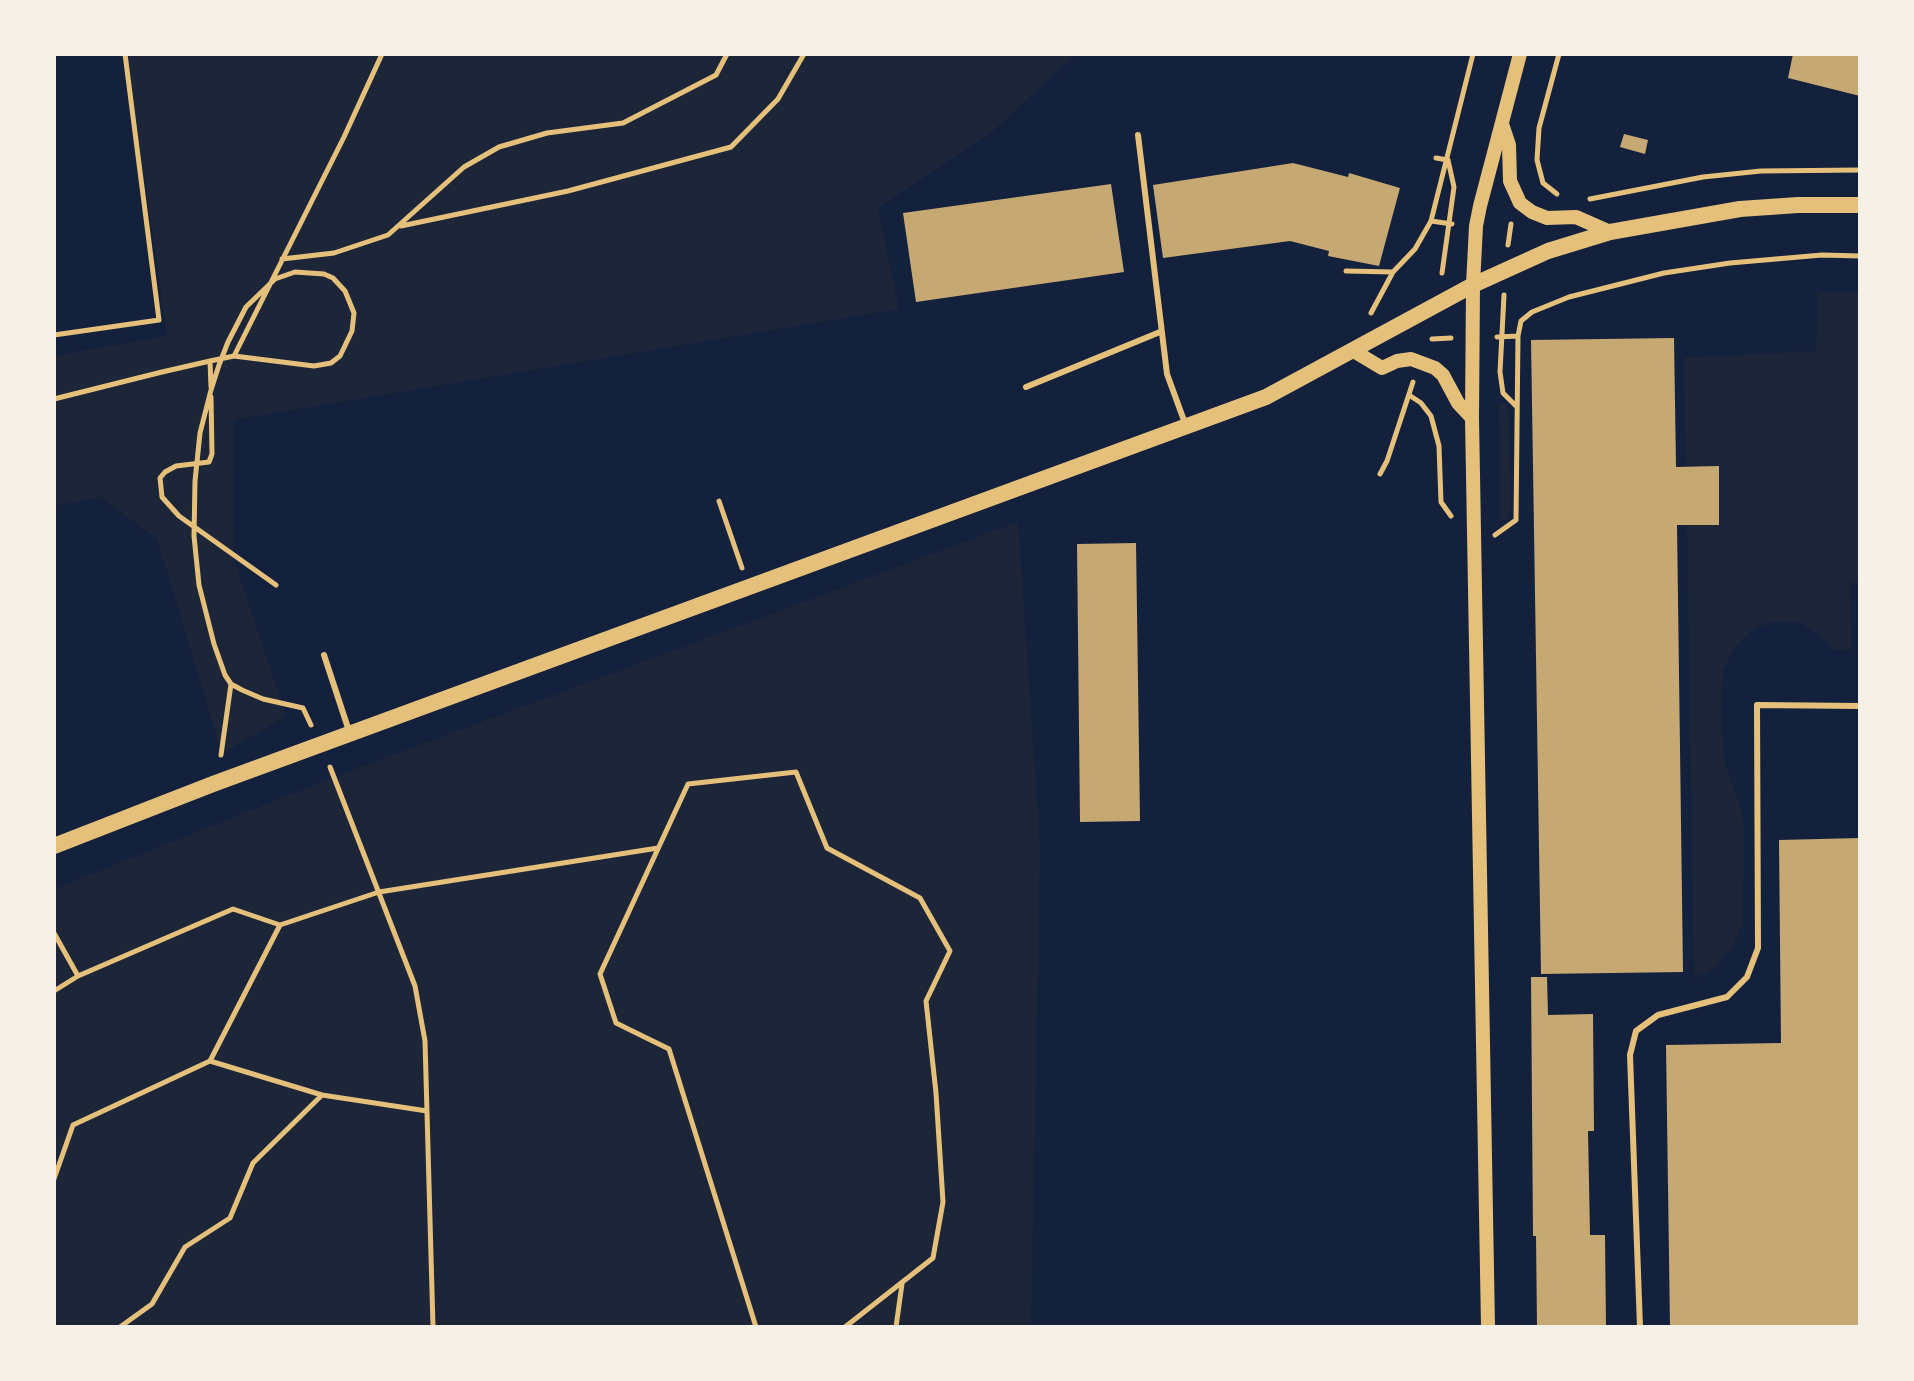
<!DOCTYPE html>
<style>
body{margin:0}
#map{position:relative;width:1914px;height:1381px;overflow:hidden;background:#14213d;font-family:"Titillium Web",sans-serif}
canvas{display:block}
.frame{position:absolute;inset:0;border:56px solid #f6f1e7;pointer-events:none}
</style>
<div id="map">
<canvas width="1914" height="1381"></canvas>
<div class="frame"></div>
</div>
<script>
const g = document.querySelector('canvas').getContext('2d');
g.lineJoin = 'round';
function fill(path, color) {
  g.fillStyle = color;
  g.fill(path, 'evenodd');
}
function shape(rows) {
  const path = new Path2D();
  for (const r of rows) {
    path.moveTo(r[0], r[1]);
    for (let i = 2; i < r.length; i += 2) path.lineTo(r[i], r[i + 1]);
  }
  return path;
}
function stroke(path, color, width, dash) {
  g.strokeStyle = color;
  g.lineWidth = width;
  g.lineCap = dash ? 'butt' : 'round';
  g.setLineDash(dash || []);
  g.stroke(path);
}
fill(shape([
 [127,54,1076,54,993,131,878,208,899,309,233,420,234,560,286,716,222,754,157,538,99,497,54,506,54,356,167,336],
 [1860,292,1860,582,1850,583,1851,650,1835,650,1820,635,1800,623,1777,621,1754,629,1735,647,1723,671,1721,721,1725,765,1741,809,1744,828,1743,922,1732,948,1712,970,1694,978,1687,525,1719,524,1719,467,1686,467,1684,358,1816,351,1818,293],
 [1499,404,1506,404,1509,420,1510,510,1506,520,1500,519],
 [1018,522,1040,847,1031,1327,54,1327,54,889,337,776]
]), '#1d2539');
fill(shape([
 [1793,54,1860,54,1860,96,1788,78],
 [1624,134,1648,140,1645,154,1620,147],
 [1293,163,1348,177,1349,173,1400,188,1379,266,1328,256,1329,251,1290,241,1163,258,1153,185],
 [1111,184,1124,272,916,302,903,213],
 [1674,338,1676,467,1719,466,1719,525,1677,525,1683,972,1541,974,1531,340],
 [1136,543,1140,821,1080,822,1077,544],
 [1860,838,1860,1327,1670,1327,1666,1045,1781,1043,1779,840],
 [1531,977,1547,977,1548,1015,1593,1014,1594,1131,1588,1131,1590,1235,1605,1235,1606,1327,1537,1327,1536,1236,1533,1236]
]), '#c6a872');
stroke(shape([
 [1436,158,1448,160],
 [1557,194,1543,183,1537,160,1539,128,1559,54],
 [1590,199,1703,177,1761,171,1860,170],
 [1431,221,1452,224],
 [401,226,568,191,731,147,778,99,804,54],
 [1508,245,1511,224],
 [282,259,334,253,388,235,464,167,499,147,547,133,623,123,716,75,727,54],
 [1346,271,1393,272],
 [1442,273,1454,187,1448,160],
 [1504,295,1500,372,1503,393,1516,406],
 [1371,313,1393,272,1415,249,1431,221,1473,54],
 [54,335,159,320,125,54],
 [1497,337,1518,336],
 [1432,339,1451,338],
 [234,356,344,137,382,54],
 [210,361,211,387],
 [1409,395,1421,403,1431,416,1439,446,1441,502,1451,516],
 [211,397,212,454,209,462,176,466,165,472,160,478,162,497,179,516,276,585],
 [54,399,162,372,210,361,234,356,314,366,331,363,340,356,352,331,354,313,345,291,333,278,324,274,295,272,275,279,246,307,228,342,219,365,211,390,200,433,195,481,194,536,199,585,214,644,225,675,231,684,242,690,263,699,303,708,311,725],
 [1380,474,1387,461,1413,382],
 [719,501,742,568],
 [1495,535,1516,520,1518,336,1521,321,1532,312,1569,297,1664,273,1730,263,1822,255,1860,256],
 [221,755,231,684],
 [330,767,415,986,425,1041,433,1327],
 [54,933,78,976,54,991],
 [78,976,233,909,280,925,379,892,658,848],
 [322,1095,427,1111],
 [54,1179,73,1125,210,1061,280,925],
 [120,1327,152,1304,185,1247,230,1218,253,1163,322,1095,210,1061],
 [756,1327,669,1049,616,1023,600,974,688,784,796,772,827,848,920,898,950,951,926,1001,936,1093,943,1202,933,1258,845,1327],
 [896,1327,902,1284]
]), '#e5c07b', 5);
stroke(shape([
 [1138,135,1167,374,1186,426],
 [1026,387,1160,332],
 [324,655,349,731],
 [1640,1327,1630,1055,1636,1031,1658,1015,1727,997,1747,977,1758,948,1757,705,1860,706]
]), '#e5c07b', 6);
stroke(shape([
 [1502,124,1509,145,1510,181,1520,203,1532,212,1547,218,1576,217,1610,232],
 [1352,350,1382,368,1397,361,1411,359,1435,368,1443,375,1458,403,1472,418],
 [1488,1327,1472,418,1473,285,1476,226,1480,206,1520,54]
]), '#e5c07b', 14);
stroke(shape([
 [54,846,213,784,1266,397,1473,285,1548,251,1610,232,1740,209,1798,205,1860,205]
]), '#e5c07b', 16);
</script>
